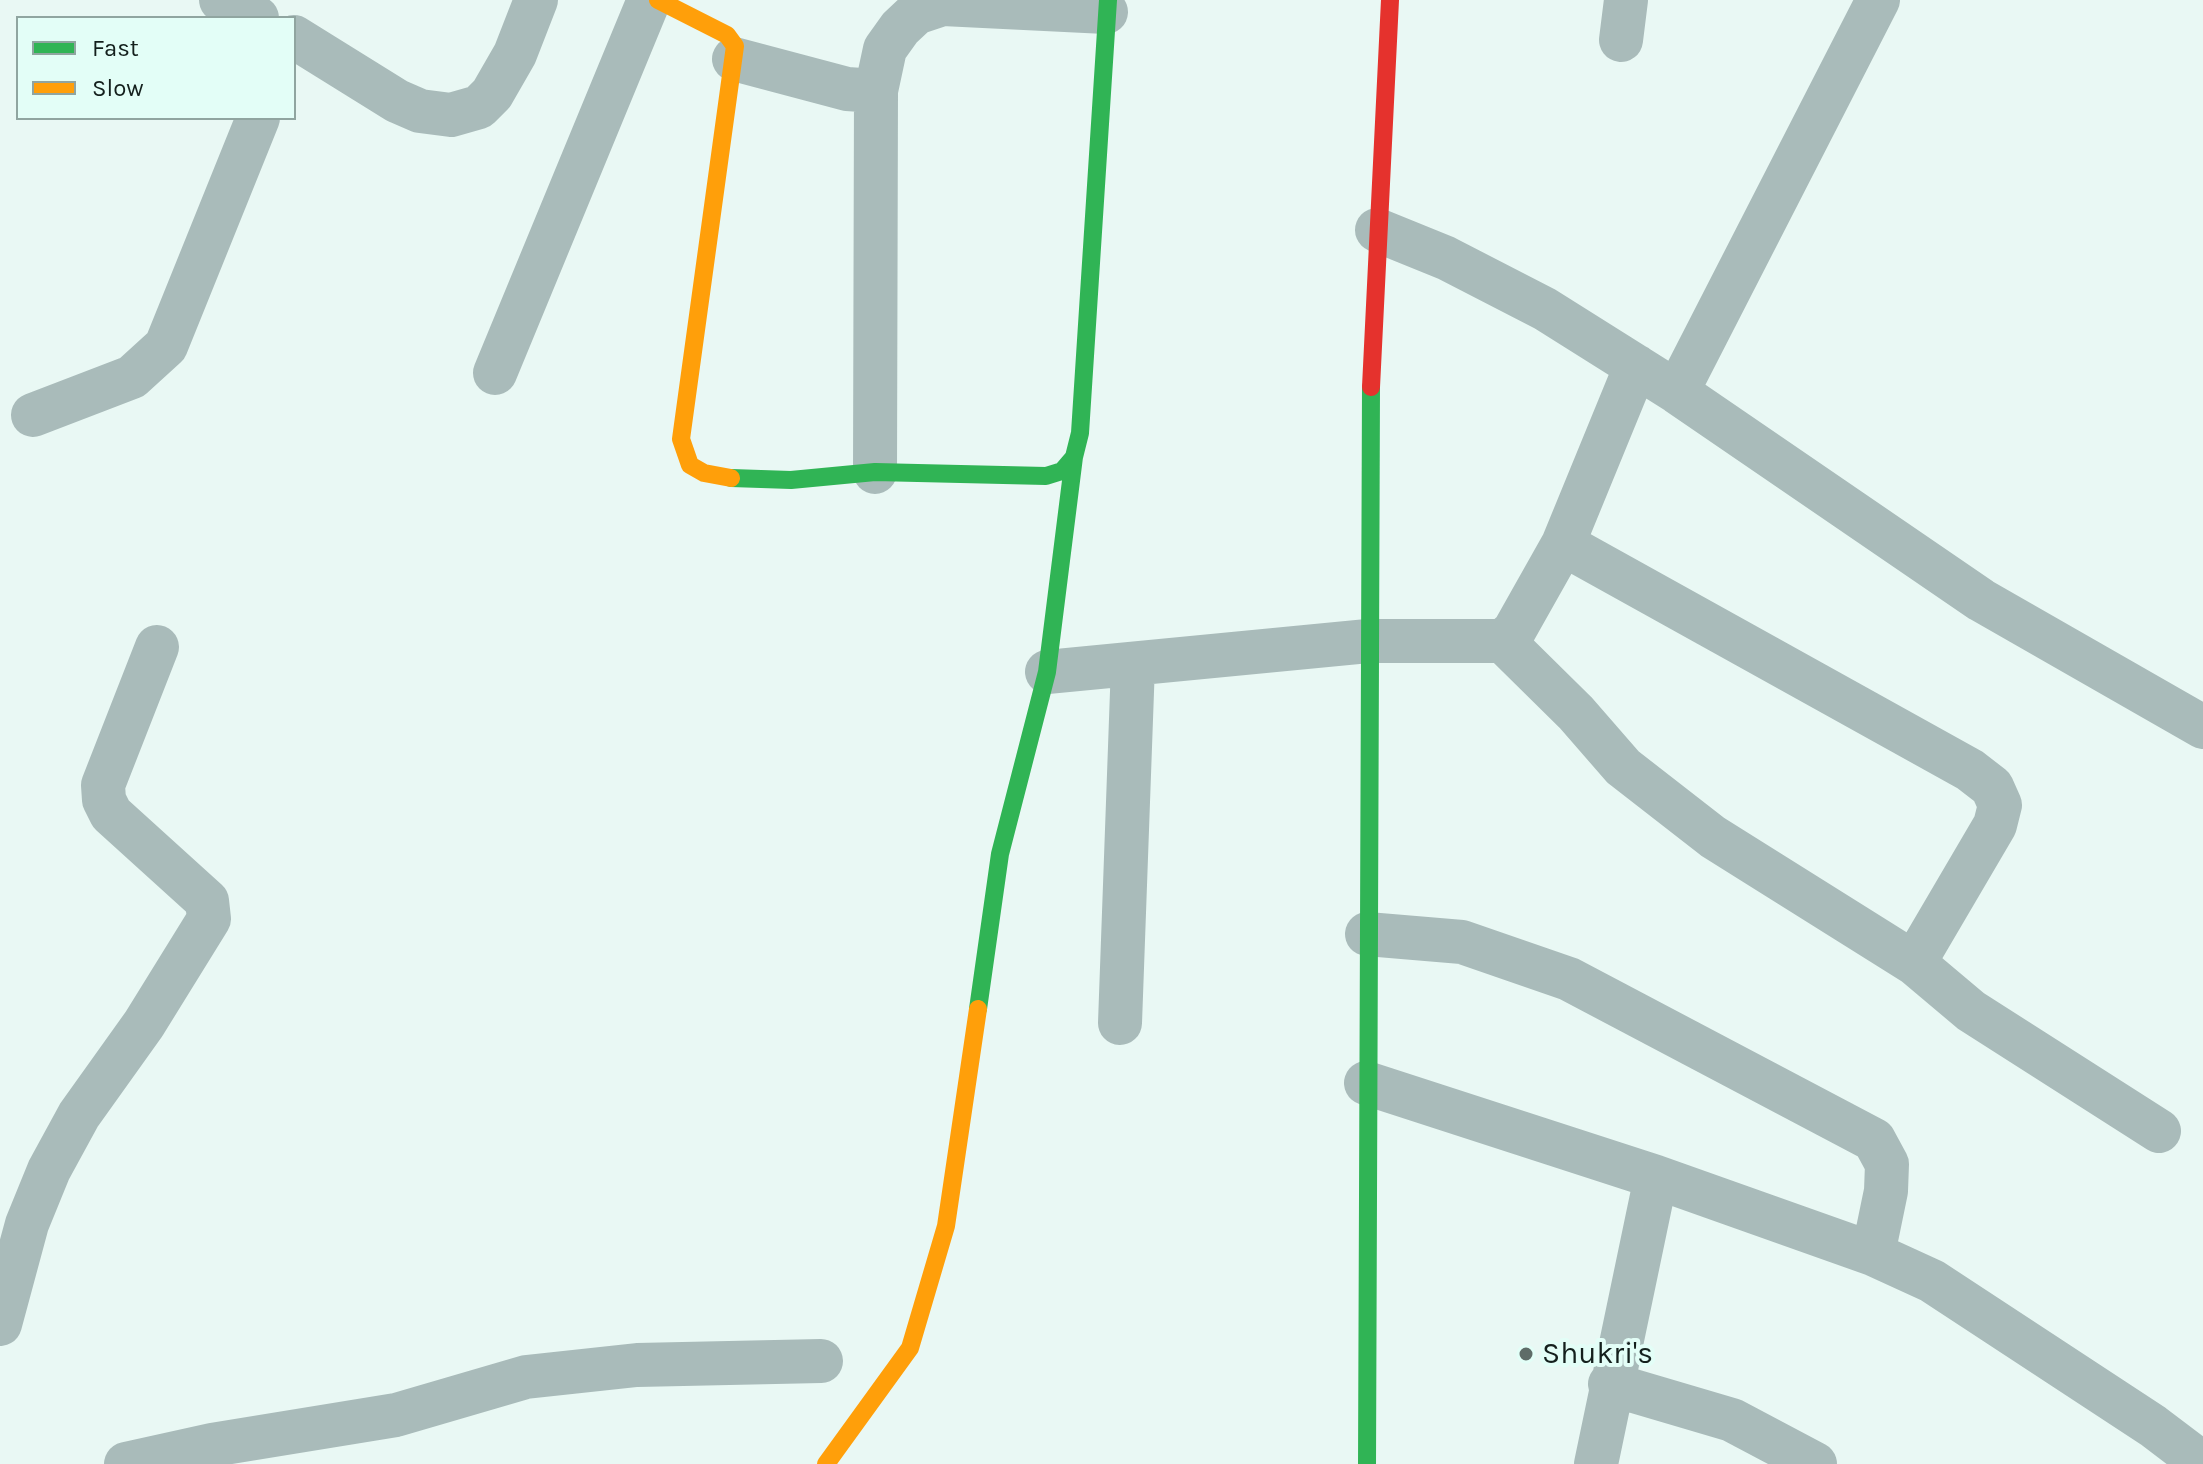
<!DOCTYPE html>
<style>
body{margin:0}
#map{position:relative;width:2203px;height:1464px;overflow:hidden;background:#e9f8f4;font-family:Karla,sans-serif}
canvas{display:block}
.legend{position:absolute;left:16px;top:16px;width:280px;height:104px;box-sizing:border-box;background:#e3fef7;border:2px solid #90a5a0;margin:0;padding:10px 14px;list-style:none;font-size:24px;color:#14201d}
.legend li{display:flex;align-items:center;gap:16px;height:40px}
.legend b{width:40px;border:2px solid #90a5a0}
</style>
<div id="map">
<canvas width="2203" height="1464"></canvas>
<ul class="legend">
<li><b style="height:10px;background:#30b455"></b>Fast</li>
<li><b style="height:10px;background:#ff9f0a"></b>Slow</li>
</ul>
</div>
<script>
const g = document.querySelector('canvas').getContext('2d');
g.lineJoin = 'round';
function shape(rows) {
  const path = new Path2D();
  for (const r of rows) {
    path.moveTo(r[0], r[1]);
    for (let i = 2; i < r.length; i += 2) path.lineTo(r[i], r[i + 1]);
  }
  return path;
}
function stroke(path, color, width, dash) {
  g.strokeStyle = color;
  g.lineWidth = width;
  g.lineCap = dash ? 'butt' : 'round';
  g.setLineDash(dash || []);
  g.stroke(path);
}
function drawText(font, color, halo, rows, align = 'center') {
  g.font = font + ' Karla,sans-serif';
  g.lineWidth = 8;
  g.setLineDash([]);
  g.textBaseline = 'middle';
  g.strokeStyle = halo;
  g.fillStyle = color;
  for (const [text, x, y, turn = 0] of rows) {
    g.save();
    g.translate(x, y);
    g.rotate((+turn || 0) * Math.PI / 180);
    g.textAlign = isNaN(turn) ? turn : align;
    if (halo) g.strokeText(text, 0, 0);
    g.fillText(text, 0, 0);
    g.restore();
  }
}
stroke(shape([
 [221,0,257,18],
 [294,37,397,101,420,111,451,115,479,107,492,94,515,54,536,0],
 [1621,40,1626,0],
 [734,59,847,89,876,91],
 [1377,230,1446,258,1545,309,1677,392,1981,600,2203,727],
 [495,373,649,0],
 [1677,392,1878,0],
 [33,415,132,377,166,346,258,118],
 [875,472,876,91,885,49,900,28,916,13,943,4,1106,12],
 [1563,544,1970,770,1992,787,2000,805,1995,825,1914,963],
 [1503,641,1576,713,1623,767,1713,837,1914,963,1971,1011,2159,1131],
 [1047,672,1368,641,1503,641,1514,631,1563,544,1636,366],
 [1367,934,1462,942,1569,979,1874,1140,1887,1164,1886,1191,1873,1254],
 [1120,1023,1133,664],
 [1366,1083,1656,1177,1873,1254,1932,1281,2153,1426,2203,1464],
 [0,1324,27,1224,49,1170,79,1115,144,1024,209,919,207,901,111,814,104,800,103,785,157,647],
 [1610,1384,1732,1420,1815,1464],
 [126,1464,212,1445,396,1415,526,1377,637,1365,821,1361],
 [1596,1464,1656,1177]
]), '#a9bbba', 44);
stroke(shape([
 [731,478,791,480,875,472,1046,476,1062,471,1074,457,1080,433,1108,0],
 [978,1009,1000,854,1047,672,1074,457],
 [1367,1464,1371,387]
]), '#30b455', 18);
stroke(shape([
 [658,0,727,35,735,46,681,439,690,465,704,473,731,478],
 [826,1464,910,1348,946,1226,978,1009]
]), '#ff9f0a', 18);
stroke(shape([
 [1371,387,1390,0]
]), '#e5322d', 18);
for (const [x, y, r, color] of [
 [1526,1354,8,"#5f6c68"]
]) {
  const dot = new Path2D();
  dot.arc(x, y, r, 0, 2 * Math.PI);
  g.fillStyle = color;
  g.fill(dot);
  stroke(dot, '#e3fef7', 3);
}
drawText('30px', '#14201d', '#e3fef7', [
 ["Shukri's",1542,1354]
], 'left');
</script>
